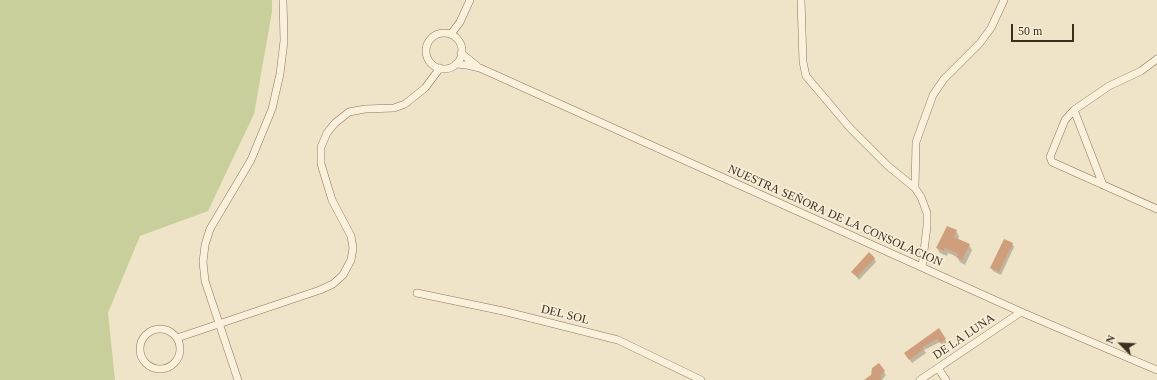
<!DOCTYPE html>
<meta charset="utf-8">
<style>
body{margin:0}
#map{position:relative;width:1157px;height:380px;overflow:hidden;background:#f0e4c8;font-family:Georgia,serif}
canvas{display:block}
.north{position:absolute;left:1101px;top:324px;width:40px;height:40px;-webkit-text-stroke:3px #f7eed8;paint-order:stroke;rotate:294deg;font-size:11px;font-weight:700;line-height:16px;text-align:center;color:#3d2e20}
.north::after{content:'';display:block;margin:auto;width:14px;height:18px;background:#3d2e20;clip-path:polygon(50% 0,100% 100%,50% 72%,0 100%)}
.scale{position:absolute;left:1011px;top:24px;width:63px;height:18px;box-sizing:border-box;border:2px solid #3d2e20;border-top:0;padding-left:5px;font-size:12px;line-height:14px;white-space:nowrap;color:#3d2e20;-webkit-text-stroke:3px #f7eed8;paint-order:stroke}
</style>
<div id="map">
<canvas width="1157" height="380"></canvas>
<div class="north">N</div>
<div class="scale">50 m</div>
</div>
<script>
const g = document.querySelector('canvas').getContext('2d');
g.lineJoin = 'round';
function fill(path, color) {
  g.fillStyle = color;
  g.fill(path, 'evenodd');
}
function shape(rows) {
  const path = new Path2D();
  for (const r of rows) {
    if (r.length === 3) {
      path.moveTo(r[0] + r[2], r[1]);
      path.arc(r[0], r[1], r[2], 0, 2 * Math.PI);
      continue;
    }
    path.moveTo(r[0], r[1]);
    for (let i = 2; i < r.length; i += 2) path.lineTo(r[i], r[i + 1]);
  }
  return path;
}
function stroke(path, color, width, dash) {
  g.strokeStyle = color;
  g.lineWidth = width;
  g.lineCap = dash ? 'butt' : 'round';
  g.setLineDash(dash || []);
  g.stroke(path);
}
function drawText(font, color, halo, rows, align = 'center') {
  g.font = font + ' Georgia,serif';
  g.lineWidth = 3.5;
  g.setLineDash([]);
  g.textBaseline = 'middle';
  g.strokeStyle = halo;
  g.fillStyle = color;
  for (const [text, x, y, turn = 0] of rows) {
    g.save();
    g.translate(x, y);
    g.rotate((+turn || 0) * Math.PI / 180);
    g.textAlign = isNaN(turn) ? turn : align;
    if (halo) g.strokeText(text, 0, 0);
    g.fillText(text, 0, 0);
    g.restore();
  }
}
fill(shape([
 [0,0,272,0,272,12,254,114,208,211,140,236,108,313,115,380,0,380]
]), '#c9cf9b');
fill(shape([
 [956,231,959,236,958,240,969,245,972,250,965,265,960,262,957,257,948,253,947,256,940,253,937,248],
 [1012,243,1014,247,1001,275,993,271,991,268],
 [874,258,876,262,859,280,853,272],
 [939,330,947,343,942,346,940,342,924,350,926,353,912,363,905,353],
 [878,364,886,375,882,380,870,380]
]), '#0003');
fill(shape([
 [947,226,957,230,954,237,970,244,962,260,956,257,958,254,945,248,944,251,936,248],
 [1004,239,1013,243,999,272,990,268],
 [869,252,875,258,857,277,851,272],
 [939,328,946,339,940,343,937,339,923,347,924,349,909,360,904,353],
 [879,363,885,371,881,375,881,380,864,380,871,375,872,368]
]), '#cf9f7d');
const street = shape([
 [801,0,803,62,806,76,850,128,888,166,915,188,921,197,927,213,927,226,922,267],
 [444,51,18],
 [451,34,460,22,470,0],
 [461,53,477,66],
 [1157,59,1141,71,1109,86,1074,110,1065,120,1050,157,1052,162,1157,209],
 [456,64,467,65,480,68,1021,312,1157,370],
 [1074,110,1103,185],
 [915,188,916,142,933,95,944,79,980,43,991,28,1004,0],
 [417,293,503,311,618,340,701,380],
 [160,349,20],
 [177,338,320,290,333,284,343,275,351,260,353,248,351,236,332,200,321,164,321,147,327,133,335,123,349,112,365,109,394,108,405,104,425,88,440,68],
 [938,368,946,380],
 [238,380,205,281,203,262,205,245,210,229,251,160,272,109,280,74,284,41,283,0],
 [920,380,1021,312]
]);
stroke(street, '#8d765c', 8);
stroke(street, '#faf1dc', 7);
drawText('12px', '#3d2e20', '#f7eed8', [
 ["NUESTRA SEÑORA DE LA CONSOLACION",835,216,24],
 ["DEL SOL",565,315,14],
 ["DE LA LUNA",964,337,-34]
]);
</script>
